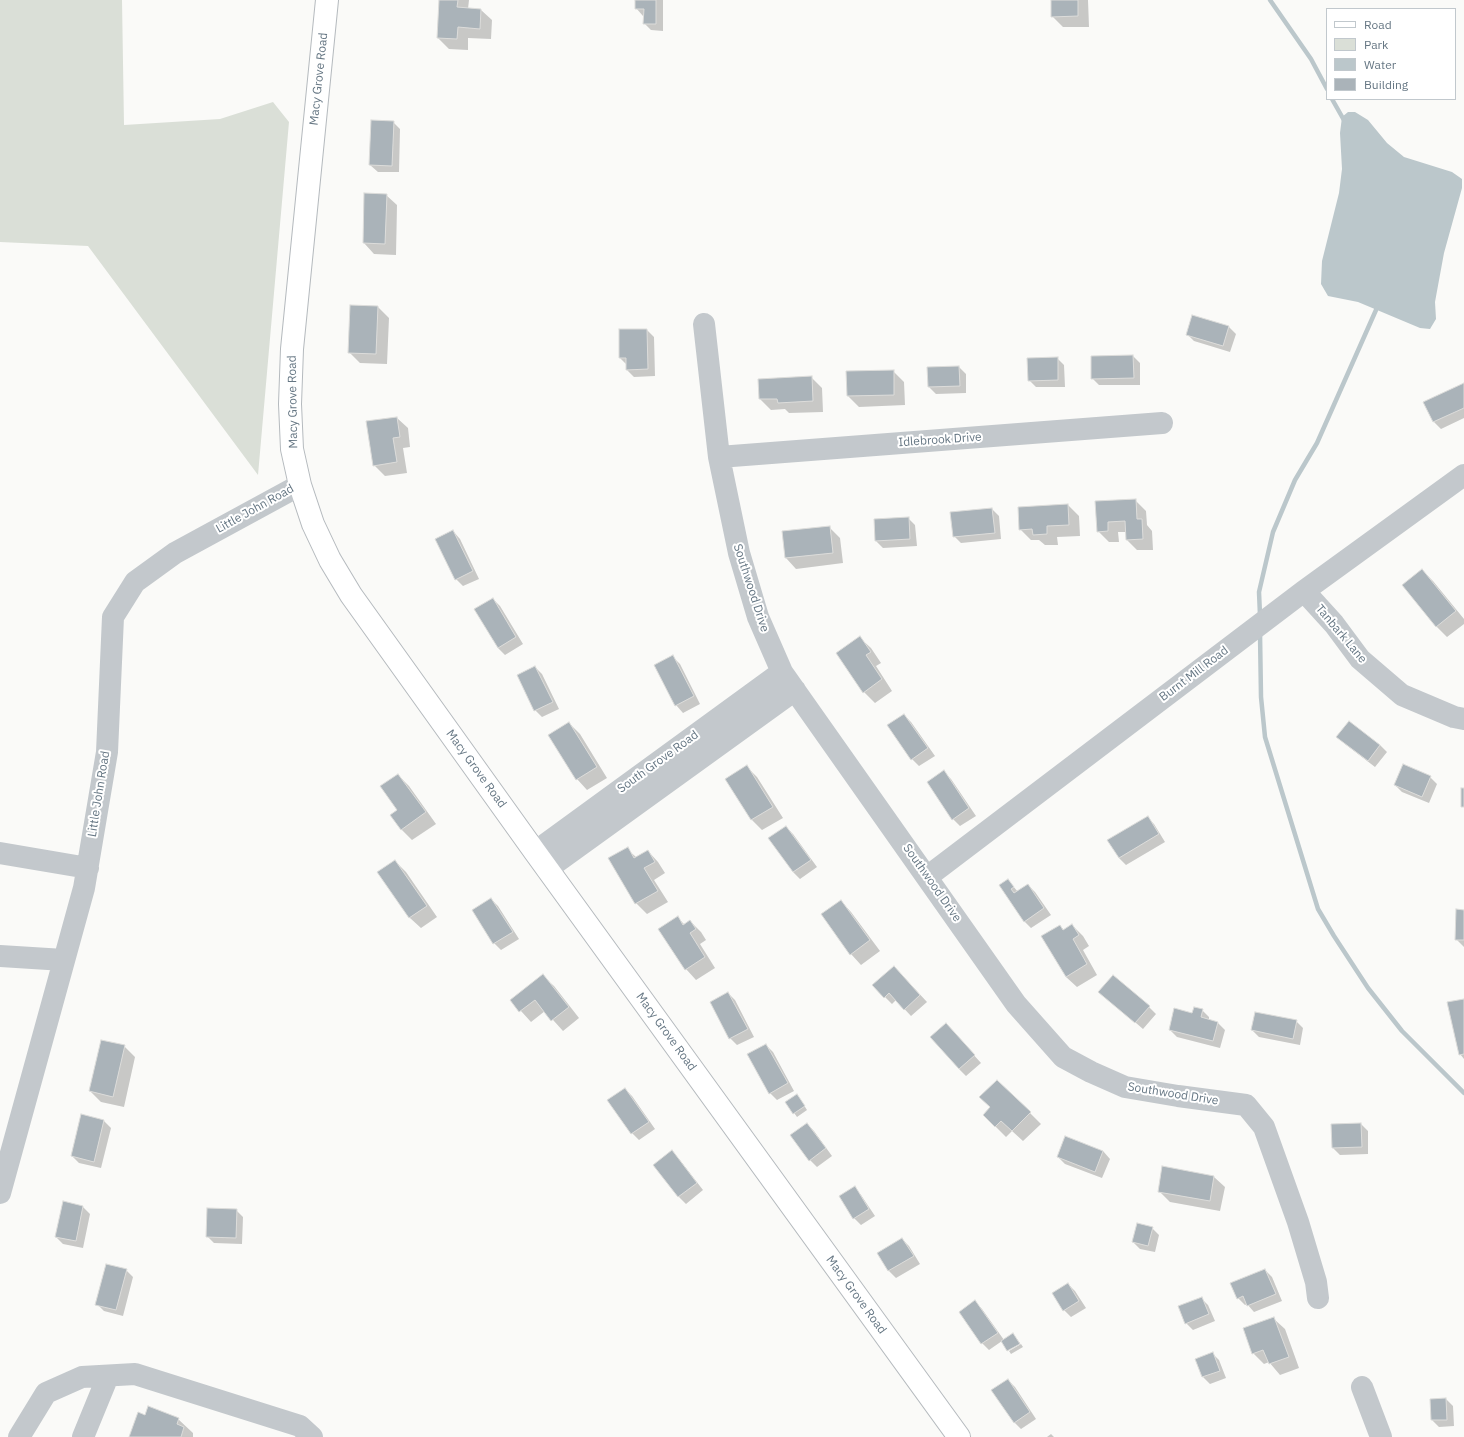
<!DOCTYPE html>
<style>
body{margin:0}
#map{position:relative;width:1464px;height:1437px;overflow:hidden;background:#fafaf8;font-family:"IBM Plex Sans",sans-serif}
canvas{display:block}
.legend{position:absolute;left:1326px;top:8px;width:130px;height:92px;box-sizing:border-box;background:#fff;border:1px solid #c1c8cd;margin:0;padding:5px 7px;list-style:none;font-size:12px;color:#657683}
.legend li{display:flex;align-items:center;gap:8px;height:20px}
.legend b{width:20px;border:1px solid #c1c8cd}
</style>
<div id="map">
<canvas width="1464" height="1437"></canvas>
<ul class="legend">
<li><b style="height:5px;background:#fff"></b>Road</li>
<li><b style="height:11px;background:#dadfd7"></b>Park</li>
<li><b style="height:11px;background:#bbc7cb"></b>Water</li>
<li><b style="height:11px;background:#aab3b9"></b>Building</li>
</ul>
</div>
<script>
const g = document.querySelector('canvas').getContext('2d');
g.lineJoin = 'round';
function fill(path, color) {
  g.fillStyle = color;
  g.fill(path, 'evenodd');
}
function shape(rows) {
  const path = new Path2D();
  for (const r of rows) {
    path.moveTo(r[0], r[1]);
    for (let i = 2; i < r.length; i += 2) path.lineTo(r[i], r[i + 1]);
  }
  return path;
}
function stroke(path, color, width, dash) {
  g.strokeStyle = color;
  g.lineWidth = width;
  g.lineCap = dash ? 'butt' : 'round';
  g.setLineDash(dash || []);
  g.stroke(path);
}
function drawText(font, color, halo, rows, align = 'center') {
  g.font = font + ' "IBM Plex Sans",sans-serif';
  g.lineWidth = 4;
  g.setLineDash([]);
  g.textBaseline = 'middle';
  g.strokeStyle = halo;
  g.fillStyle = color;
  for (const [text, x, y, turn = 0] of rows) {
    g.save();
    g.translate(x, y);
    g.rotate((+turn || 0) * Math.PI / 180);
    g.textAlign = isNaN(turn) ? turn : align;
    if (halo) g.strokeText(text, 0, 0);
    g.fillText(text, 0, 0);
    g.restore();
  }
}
fill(shape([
 [0,0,122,0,124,125,220,119,273,102,289,122,258,475,88,246,0,242]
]), '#dadfd7');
fill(shape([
 [1348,112,1355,112,1368,120,1387,143,1404,157,1452,172,1462,179,1462,188,1444,253,1437,291,1435,302,1436,319,1430,329,1420,328,1358,302,1328,296,1321,284,1322,261,1339,193,1342,169,1340,133,1342,117]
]), '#bbc7cb');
fill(shape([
 [440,0,469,0,468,9,481,10,492,20,491,39,468,38,468,50,449,49,438,38],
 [636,0,663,0,663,31,651,30,644,23,644,16,643,16,636,8],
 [1052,0,1088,0,1089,27,1063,27,1052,16],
 [393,122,400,129,399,172,378,172,370,165],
 [386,195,397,205,396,255,374,254,364,243],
 [378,307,389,318,387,364,360,363,349,352],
 [1193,316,1229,327,1236,334,1230,352,1194,341,1187,334],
 [647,330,654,337,655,376,634,377,627,370,627,365,620,358],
 [1133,356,1140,363,1140,385,1099,385,1092,378],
 [1057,358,1064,365,1065,387,1036,387,1029,380],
 [959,367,966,374,966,393,936,394,929,387],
 [893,371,904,382,905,405,859,407,848,396],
 [811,377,822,388,823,412,789,413,785,409,771,410,760,399,759,380],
 [1464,384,1464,418,1441,429,1434,422,1424,402],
 [397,418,408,428,410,447,403,448,407,473,385,476,374,465],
 [1135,500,1146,511,1147,525,1152,531,1153,550,1137,550,1127,540,1126,532,1118,532,1119,542,1109,542,1098,531,1097,502],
 [1068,505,1079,516,1080,536,1057,537,1058,545,1045,545,1039,540,1031,540,1020,529],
 [992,509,999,516,1001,539,961,543,954,536],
 [908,518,915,525,917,546,883,548,876,541],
 [829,527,840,538,843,563,796,569,786,558],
 [453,531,460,539,479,579,463,586,456,579,437,539],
 [1422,570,1433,581,1464,619,1464,624,1447,637,1436,626],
 [493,599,500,606,523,644,505,655,498,648,475,610],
 [860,638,871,648,881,663,876,666,892,691,875,703,864,692],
 [673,657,680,664,700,704,683,713,676,705,655,665],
 [535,667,542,674,559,709,542,717,535,710],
 [904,715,911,722,935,756,919,766,912,759,889,726],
 [569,723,580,734,607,778,587,790,577,779],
 [1338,737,1380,745,1387,752,1375,767,1345,744],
 [747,767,757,777,783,818,762,830,752,820],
 [944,772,951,779,976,816,960,826,953,819],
 [398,775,409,786,436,824,412,840,401,829,398,810],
 [1430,777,1437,784,1429,803,1402,792,1395,785],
 [1147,817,1154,824,1165,842,1126,865,1119,858,1109,840],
 [786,827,793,834,817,867,800,879,793,872,770,839],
 [627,849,636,857,648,851,658,862,665,873,654,880,668,902,647,914,636,903,610,859],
 [395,861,406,872,437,917,421,928,410,918,379,872],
 [1008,880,1018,892,1028,885,1035,892,1051,915,1031,928,1024,921,1000,886],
 [491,899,498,906,519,939,501,950,494,943,473,910],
 [841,901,851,912,880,951,861,965,851,954],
 [1464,911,1464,947,1456,939],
 [678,918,685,925,690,921,701,932,706,940,700,944,715,968,696,980,686,969],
 [1072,925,1083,936,1089,946,1083,950,1097,975,1077,987,1066,977,1060,926,1064,930],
 [901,974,927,1002,911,1016,896,1000,892,1004,885,997],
 [543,976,554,986,579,1018,563,1031,545,1011,531,1022,511,1000],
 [1100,992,1149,1007,1156,1014,1143,1029],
 [728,993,735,1000,754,1037,737,1045,730,1038,711,1003],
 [1464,1000,1464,1059,1460,1054],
 [1202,1010,1209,1017,1209,1020,1218,1023,1225,1030,1220,1048,1177,1037,1170,1030],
 [1296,1021,1303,1028,1300,1045,1259,1037,1252,1030],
 [953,1032,981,1063,966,1076,959,1069],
 [766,1045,773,1052,794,1091,777,1100,770,1093],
 [124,1046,135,1057,124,1107,101,1102,90,1091],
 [625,1089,632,1096,655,1129,639,1140,632,1133],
 [800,1099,807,1110,797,1117,787,1103],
 [1030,1113,1041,1124,1023,1141,1012,1131,1006,1137,984,1115],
 [82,1116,104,1121,111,1128,101,1168,79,1163,72,1156],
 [807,1124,814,1131,832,1156,817,1167,810,1160],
 [1361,1124,1368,1131,1368,1154,1340,1155,1333,1148],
 [1066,1137,1103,1151,1110,1159,1102,1178,1065,1164,1058,1157],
 [672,1152,679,1159,703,1190,686,1204,679,1197,655,1165],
 [1163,1167,1214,1177,1225,1187,1220,1211,1170,1202,1159,1191],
 [854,1188,861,1195,875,1216,861,1225,854,1218],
 [63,1203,83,1207,90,1214,83,1248,63,1244,56,1237],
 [236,1210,243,1217,242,1244,214,1243,207,1236],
 [1152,1228,1159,1235,1155,1252,1140,1249,1133,1242],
 [902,1239,909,1246,920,1264,896,1278,889,1271,879,1254],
 [126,1270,133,1277,123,1316,104,1311,97,1304],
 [1265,1270,1272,1277,1282,1301,1254,1312,1247,1304,1245,1305,1238,1298],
 [1068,1284,1075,1291,1086,1308,1071,1317,1064,1310,1053,1294],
 [1201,1298,1208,1305,1215,1321,1193,1330,1186,1323],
 [975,1302,982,1309,1004,1340,1013,1334,1020,1343,1008,1350,1002,1341,989,1350,982,1343],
 [1274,1319,1285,1329,1299,1368,1280,1375,1269,1362,1264,1364,1253,1353],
 [1021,1344,1023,1347,1011,1354,1009,1351],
 [1212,1353,1219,1360,1226,1378,1210,1384,1203,1377,1196,1359],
 [1008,1380,1015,1387,1036,1419,1021,1429,1014,1422],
 [1446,1399,1453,1406,1454,1426,1439,1427,1432,1420],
 [145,1416,178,1419,193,1433,193,1437,130,1437],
 [1051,1434,1054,1437,1047,1437]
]), '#0003');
stroke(shape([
 [1270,0,1311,59,1327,89],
 [1332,99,1345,122],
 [1260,615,1259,592,1273,532,1295,480,1317,443,1376,310,1377,304],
 [1260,633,1261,697,1265,737,1318,909,1334,936,1368,988,1402,1031,1464,1093]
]), '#bbc7cb', 4.5);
const building = shape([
 [439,0,458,0,457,7,481,9,480,29,458,27,457,39,437,38,439,0],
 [635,0,656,0,656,24,643,24,644,9,635,9,635,0],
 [1051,0,1078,0,1078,16,1051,17,1051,0],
 [371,120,394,121,392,166,369,165,371,120],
 [364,193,387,194,385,244,363,243,364,193],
 [350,305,378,306,376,354,348,353,350,305],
 [1192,315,1229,326,1223,346,1186,335,1192,315],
 [619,329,647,329,648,369,626,370,626,358,619,358,619,329],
 [1133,355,1134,378,1091,379,1091,356,1133,355],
 [1058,357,1058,380,1028,381,1027,358,1058,357],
 [959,366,960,386,928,387,927,367,959,366],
 [894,370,894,395,847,396,846,371,894,370],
 [812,376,813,401,778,403,777,399,759,399,758,379,812,376],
 [1464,383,1464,408,1433,422,1423,402,1464,383],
 [397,417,400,437,393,438,397,462,373,466,366,421,397,417],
 [1136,499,1137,519,1142,519,1143,539,1126,540,1125,521,1108,522,1108,531,1097,532,1095,501,1136,499],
 [1068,504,1069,525,1047,526,1047,534,1033,535,1032,529,1019,530,1018,507,1068,504],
 [992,508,995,533,953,537,950,512,992,508],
 [909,517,910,539,875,541,874,519,909,517],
 [830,526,833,553,785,558,782,531,830,526],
 [453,530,473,571,455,580,435,539,453,530],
 [1422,569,1456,611,1436,627,1402,585,1422,569],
 [493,598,516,637,498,648,474,609,493,598],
 [860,636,871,652,866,655,882,679,863,693,836,653,860,636],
 [673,655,694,696,675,706,654,665,673,655],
 [535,666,553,702,534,711,517,675,535,666],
 [904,714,928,748,911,760,887,725,904,714],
 [1349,721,1380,745,1368,761,1336,737,1349,721],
 [569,722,597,767,576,780,548,735,569,722],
 [1403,764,1431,776,1422,797,1394,785,1403,764],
 [747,765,773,807,751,820,725,779,747,765],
 [944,770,969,808,952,820,927,782,944,770],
 [398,774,426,812,401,830,390,815,397,810,380,786,398,774],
 [1461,788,1464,788,1464,807,1461,807,1461,788],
 [1148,816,1159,834,1119,858,1107,840,1148,816],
 [786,826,811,860,793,872,768,838,786,826],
 [628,847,634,858,648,850,655,862,644,868,658,891,635,904,608,858,628,847],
 [395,860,427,906,409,918,377,872,395,860],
 [1008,879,1014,887,1011,889,1014,893,1028,884,1044,908,1024,922,999,885,1008,879],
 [491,898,513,932,493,944,472,910,491,898],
 [841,900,870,940,850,955,821,914,841,900],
 [1456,909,1464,910,1464,940,1455,940,1456,909],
 [678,916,683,925,690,920,696,929,690,933,705,957,685,970,658,929,678,916],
 [1072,924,1079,935,1073,939,1087,964,1066,977,1041,936,1060,925,1063,930,1072,924],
 [894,966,920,995,904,1010,889,993,884,998,872,985,894,966],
 [543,974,569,1007,551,1021,535,1000,519,1012,510,1000,543,974],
 [1113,975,1150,1006,1135,1023,1098,992,1113,975],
 [728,992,748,1029,729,1039,710,1002,728,992],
 [1464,999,1464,1054,1459,1055,1447,1002,1464,999],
 [1194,1007,1203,1009,1201,1017,1218,1022,1213,1041,1169,1030,1174,1008,1192,1013,1194,1007],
 [1255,1012,1297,1020,1293,1039,1251,1030,1255,1012],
 [946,1023,975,1055,959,1069,930,1037,946,1023],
 [101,1040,125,1045,113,1097,89,1091,101,1040],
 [766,1044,788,1083,769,1094,747,1054,766,1044],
 [997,1080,1031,1112,1012,1131,1001,1121,995,1127,983,1115,990,1107,979,1097,997,1080],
 [625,1088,649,1122,631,1134,607,1100,625,1088],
 [797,1094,805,1106,793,1114,785,1102,797,1094],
 [81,1114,104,1120,94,1162,71,1156,81,1114],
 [807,1123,826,1148,809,1161,790,1135,807,1123],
 [1361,1123,1362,1147,1332,1148,1331,1124,1361,1123],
 [1065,1136,1103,1151,1095,1172,1057,1157,1065,1136],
 [672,1150,697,1183,678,1197,653,1165,672,1150],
 [1162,1166,1214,1176,1210,1201,1158,1192,1162,1166],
 [855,1186,869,1209,853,1219,839,1196,855,1186],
 [63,1201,83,1206,76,1241,55,1237,63,1201],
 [207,1208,237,1209,236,1238,206,1237,207,1208],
 [1137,1223,1153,1227,1148,1246,1132,1242,1137,1223],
 [902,1238,914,1256,888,1271,877,1253,902,1238],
 [106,1264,127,1269,116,1310,95,1305,106,1264],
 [1265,1269,1276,1294,1247,1306,1243,1296,1237,1299,1230,1283,1265,1269],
 [1068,1283,1079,1301,1063,1311,1052,1293,1068,1283],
 [1202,1297,1209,1314,1185,1324,1178,1306,1202,1297],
 [975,1300,998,1333,981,1344,959,1312,975,1300],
 [1274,1317,1289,1357,1269,1364,1263,1350,1252,1354,1243,1328,1274,1317],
 [1013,1333,1020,1344,1007,1351,1001,1341,1013,1333],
 [1213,1352,1220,1371,1202,1377,1195,1359,1213,1352],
 [1008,1379,1030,1412,1014,1423,991,1390,1008,1379],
 [1446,1398,1447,1420,1431,1420,1430,1399,1446,1398],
 [148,1406,179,1418,177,1424,184,1427,181,1437,129,1437,138,1412,145,1415,148,1406]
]);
fill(building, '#aab3b9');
stroke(building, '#dcdcda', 1);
const major = shape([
 [327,0,292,349,290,404,292,449,300,485,313,524,330,560,351,595,535,852,959,1437]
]);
stroke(major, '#b5babe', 24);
stroke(shape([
 [704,324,719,457,739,553,758,617,782,672,1016,1004,1063,1057,1091,1072,1125,1087,1178,1096,1246,1105,1264,1127,1298,1222,1316,1282,1318,1298],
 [719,457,1162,423],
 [1304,591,1334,624,1360,659,1402,695,1454,717,1464,719],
 [535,852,782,672],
 [0,853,88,868],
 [547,869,795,690],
 [927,877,1304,591,1464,475],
 [0,956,64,960],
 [0,1193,84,888,107,752,113,617,135,582,175,553,300,485],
 [1362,1387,1381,1437],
 [19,1437,46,1393,82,1377,135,1374,300,1426,312,1437],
 [83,1437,108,1376]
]), '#c3c8cc', 22);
stroke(major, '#fff', 22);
drawText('12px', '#657683', '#fff', [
 ["Macy Grove Road",319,79,-84],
 ["Macy Grove Road",293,402,-91],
 ["Idlebrook Drive",940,440,-4],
 ["Little John Road",255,509,-29],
 ["Southwood Drive",751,588,72],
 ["Tanbark Lane",1341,634,50],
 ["Burnt Mill Road",1194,674,-37],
 ["South Grove Road",658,762,-36],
 ["Macy Grove Road",476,769,54],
 ["Little John Road",99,794,-81],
 ["Southwood Drive",932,883,55],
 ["Macy Grove Road",666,1032,54],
 ["Southwood Drive",1173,1094,9],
 ["Macy Grove Road",856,1295,54]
]);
</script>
